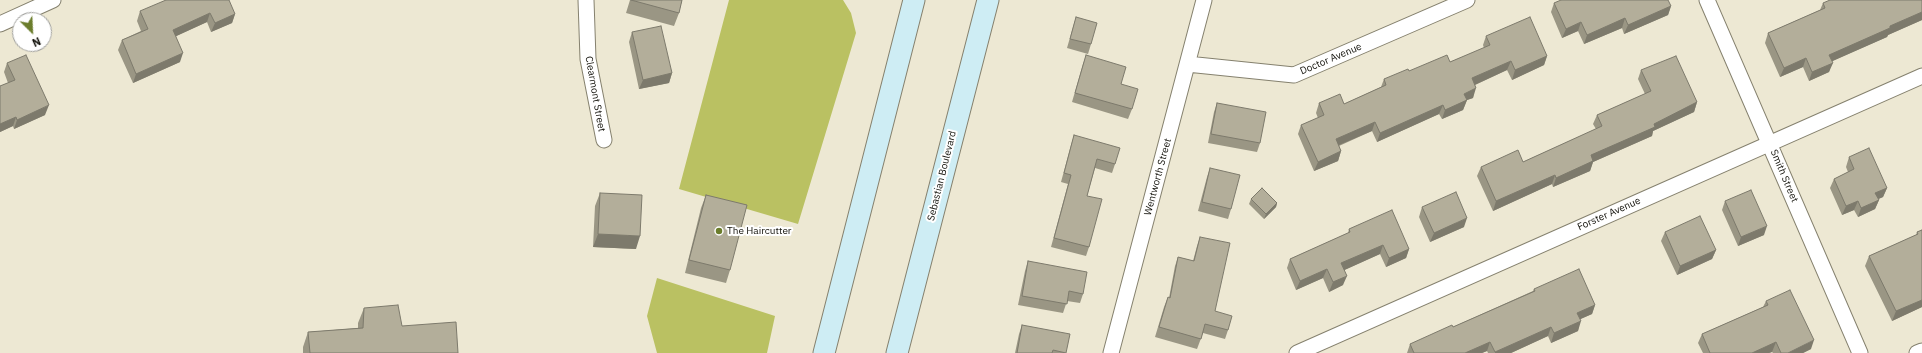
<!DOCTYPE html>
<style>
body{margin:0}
#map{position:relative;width:1922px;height:353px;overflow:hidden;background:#ede8d3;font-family:"IBM Plex Sans",sans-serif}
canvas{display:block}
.north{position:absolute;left:12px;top:12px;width:40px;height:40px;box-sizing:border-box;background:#fff;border:1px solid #a0a09d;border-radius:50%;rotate:156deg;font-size:11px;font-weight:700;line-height:16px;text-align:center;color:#12110a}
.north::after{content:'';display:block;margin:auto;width:14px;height:18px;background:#6b7d2c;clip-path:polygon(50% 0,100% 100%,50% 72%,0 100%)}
</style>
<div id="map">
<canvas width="1922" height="353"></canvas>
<div class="north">N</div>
</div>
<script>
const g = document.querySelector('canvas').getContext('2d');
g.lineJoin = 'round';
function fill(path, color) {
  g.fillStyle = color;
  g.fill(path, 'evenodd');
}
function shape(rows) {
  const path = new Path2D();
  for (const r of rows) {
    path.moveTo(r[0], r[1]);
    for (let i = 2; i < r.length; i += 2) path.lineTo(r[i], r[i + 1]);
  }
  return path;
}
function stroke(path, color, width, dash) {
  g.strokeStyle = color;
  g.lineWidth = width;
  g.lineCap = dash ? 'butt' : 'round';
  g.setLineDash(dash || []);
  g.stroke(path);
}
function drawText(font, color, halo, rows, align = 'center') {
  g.font = font + ' "IBM Plex Sans",sans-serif';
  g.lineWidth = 4;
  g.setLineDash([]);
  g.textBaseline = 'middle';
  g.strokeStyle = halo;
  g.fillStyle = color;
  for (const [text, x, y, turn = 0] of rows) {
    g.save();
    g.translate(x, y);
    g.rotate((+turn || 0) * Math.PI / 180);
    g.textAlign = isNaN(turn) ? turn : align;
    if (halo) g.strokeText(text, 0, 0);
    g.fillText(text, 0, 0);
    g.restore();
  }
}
fill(shape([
 [729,0,843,0,851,13,856,33,798,224,679,189],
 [657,278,775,316,767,353,657,353,647,316]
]), '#bac162');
const minor = shape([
 [586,0,588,59,604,140],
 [1707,0,1860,353],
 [0,24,53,0],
 [1187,64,1294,75,1467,0],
 [1111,353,1204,0],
 [1297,353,1922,76],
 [1917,353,1922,351]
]);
const secondary = shape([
 [824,353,914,0],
 [897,353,988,0]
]);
stroke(minor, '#85816e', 17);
stroke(secondary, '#85816e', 23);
stroke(minor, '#fff', 15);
stroke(secondary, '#ceedf4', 21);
fill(shape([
 [630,0,682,0,679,13,674,26,626,13],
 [1922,0,1922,20,1888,35,1887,37,1832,61,1829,72,1809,81,1803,67,1780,77,1765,43,1768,33,1820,10,1823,3],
 [1554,3,1671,6,1668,15,1624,34,1622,28,1584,44,1578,31,1562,38,1551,12],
 [140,11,235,14,232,23,211,32,207,22,176,36,180,62,133,83,118,50,122,40,141,31,137,21],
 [1076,17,1091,44,1088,54,1067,48,1073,27],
 [632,32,672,73,669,83,639,89,629,42],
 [1486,36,1547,56,1544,65,1512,80,1507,70,1475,85,1473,98,1467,100,1463,110,1442,119,1439,114,1377,142,1372,131,1339,146,1341,151,1338,161,1314,171,1298,134,1301,125,1318,118,1316,113,1319,103,1344,104,1381,87,1384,79,1409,71,1450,62,1484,48,1483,45],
 [1086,55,1121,84,1132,109,1128,119,1072,102,1083,64],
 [7,63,45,115,14,129,13,126,0,132,0,86,8,83,4,72],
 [1641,70,1697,102,1694,112,1653,131,1652,136,1593,162,1590,171,1553,187,1552,184,1493,211,1477,176,1481,167,1523,162,1596,129,1593,124,1597,115,1645,94,1638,79],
 [1217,103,1260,143,1257,152,1208,143,1214,112],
 [1074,135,1115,164,1112,173,1095,168,1087,196,1089,247,1086,256,1051,247,1068,184,1061,182,1071,145],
 [1849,157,1887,188,1883,197,1878,199,1879,200,1875,209,1858,217,1854,210,1842,215,1830,188,1834,179,1848,172,1846,167],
 [1210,168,1231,209,1228,219,1198,211,1207,177],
 [600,193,636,249,593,247,595,206],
 [706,195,730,270,726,283,685,273,701,208],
 [1251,199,1277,203,1276,207,1264,219,1249,204],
 [1725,201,1764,235,1738,246,1722,210],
 [1422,207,1464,227,1430,242,1419,217],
 [1349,229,1409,249,1406,258,1386,267,1380,254,1344,270,1343,285,1329,292,1323,278,1296,290,1287,268,1290,259,1348,233],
 [1922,230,1922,307,1892,321,1865,266,1869,256,1916,235,1917,232],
 [1665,232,1716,250,1712,259,1677,275,1661,241],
 [1200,237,1215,311,1228,330,1225,339,1203,333,1197,349,1155,337,1164,307,1168,297,1169,298,1175,266,1178,257,1193,261,1197,246],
 [1028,261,1083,294,1080,303,1067,301,1063,313,1018,305,1025,271],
 [1534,289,1595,305,1592,314,1580,319,1578,331,1551,343,1548,336,1511,353,1488,353,1487,351,1482,353,1407,353,1410,344,1453,327,1533,291],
 [1766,301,1811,349,1803,353,1773,353,1772,352,1769,353,1703,353,1698,343,1702,334,1763,307],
 [364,308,402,326,458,353,303,353,303,347,308,332,358,328,358,323],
 [1022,325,1066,353,1015,353,1019,334]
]), '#9a9684');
fill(shape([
 [1671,6,1668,15,1624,34,1628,25],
 [1922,12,1922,20,1888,35,1887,37,1826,64,1829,55,1890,26],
 [210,13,207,22,170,39,173,30],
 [235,14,232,23,211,32,215,23],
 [1625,18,1622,28,1584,44,1587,35],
 [1581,22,1578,31,1562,38,1566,29],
 [183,53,180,62,133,83,136,74],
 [1547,56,1544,65,1512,80,1515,70],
 [1806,58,1803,67,1780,77,1784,68],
 [1511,61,1507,70,1468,88,1472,78],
 [1833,63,1829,72,1809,81,1812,72],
 [672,73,669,83,639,89,643,80],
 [1476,88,1473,98,1467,100,1463,110,1442,119,1445,110,1464,94],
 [1697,102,1694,112,1653,131,1652,136,1593,162,1590,171,1553,187,1556,178,1591,155],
 [49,105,45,115,14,129,17,120],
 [1443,105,1439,114,1377,142,1380,133],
 [16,117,13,126,0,132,0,124],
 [1375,122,1372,131,1332,148,1336,139],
 [1341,151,1338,161,1314,171,1318,162],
 [1555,175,1552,184,1493,211,1496,201],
 [1887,188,1883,197,1872,202,1875,193],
 [1879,200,1875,209,1858,217,1861,208],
 [1858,201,1854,210,1842,215,1846,206],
 [1277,203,1276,207,1264,219,1266,214],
 [1467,218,1464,227,1430,242,1434,233],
 [1767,226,1764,235,1738,246,1741,237],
 [598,234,640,236,636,249,593,247],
 [1383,245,1380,254,1338,273,1341,263],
 [1409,249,1406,258,1386,267,1389,258],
 [1716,250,1712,259,1677,275,1680,266],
 [1327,269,1323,278,1296,290,1300,281],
 [1347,276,1343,285,1329,292,1333,282],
 [1922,300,1922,307,1892,321,1896,311],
 [1595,305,1592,314,1574,322,1577,313],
 [1581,321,1578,331,1551,343,1554,333],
 [1551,327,1548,336,1511,353,1495,353,1495,352],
 [1814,340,1811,349,1803,353,1788,353],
 [1490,342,1487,351,1482,353,1465,353],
 [1776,342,1772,352,1769,353,1752,353]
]), '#7d7a6c');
const building = shape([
 [166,0,229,0,235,14,215,23,210,13,173,30,183,53,136,74,122,40,148,29,140,11,166,0],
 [631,0,682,0,679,13,631,0],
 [1561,0,1668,0,1671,6,1628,25,1625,18,1587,35,1581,22,1566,29,1554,3,1561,0],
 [1830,0,1922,0,1922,12,1890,26,1890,28,1829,55,1833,63,1812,72,1806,58,1784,68,1768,33,1825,8,1823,3,1830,0],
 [1076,17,1097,23,1091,44,1070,39,1076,17],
 [1530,17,1547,56,1515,70,1511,61,1472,78,1476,88,1464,94,1467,100,1445,110,1443,105,1380,133,1375,122,1336,139,1341,151,1318,162,1301,125,1324,115,1319,103,1340,94,1344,104,1386,85,1384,79,1408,69,1409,71,1447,55,1450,62,1490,45,1486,36,1530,17],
 [661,26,672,73,643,80,632,32,661,26],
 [26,55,49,105,17,120,16,117,0,124,0,86,15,80,7,63,26,55],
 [1086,55,1126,67,1121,84,1138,89,1132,109,1075,93,1086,55],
 [1676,56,1697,102,1654,124,1655,127,1591,155,1593,161,1556,178,1555,175,1496,201,1481,167,1518,150,1523,162,1602,126,1597,115,1651,91,1641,70,1676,56],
 [1217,103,1266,112,1260,143,1211,134,1217,103],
 [1074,135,1120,148,1115,164,1097,159,1087,196,1102,199,1089,247,1054,238,1071,175,1064,173,1074,135],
 [1869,148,1887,188,1875,193,1879,200,1861,208,1858,201,1846,206,1834,179,1854,169,1849,157,1869,148],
 [1210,168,1240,175,1231,209,1202,202,1210,168],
 [1262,188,1277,203,1266,214,1251,199,1262,188],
 [1751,190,1767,226,1741,237,1725,201,1751,190],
 [1456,192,1467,218,1434,233,1422,207,1456,192],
 [600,193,642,195,640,236,598,234,600,193],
 [706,195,747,205,730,270,689,260,706,195],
 [1392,210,1409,249,1389,258,1383,245,1341,263,1347,276,1333,282,1327,269,1300,281,1290,259,1350,232,1349,229,1392,210],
 [1700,216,1716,250,1680,266,1665,232,1700,216],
 [1922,230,1922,300,1896,311,1869,256,1918,234,1917,232,1922,230],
 [1200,237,1230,243,1215,311,1232,316,1228,330,1205,324,1201,339,1159,327,1168,297,1170,298,1178,257,1194,261,1200,237],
 [1028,261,1087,272,1083,294,1069,291,1067,304,1022,296,1028,261],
 [1579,269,1595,305,1577,313,1581,321,1554,333,1551,327,1495,352,1490,342,1465,353,1414,353,1410,344,1452,325,1453,327,1535,291,1534,289,1579,269],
 [1790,290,1814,340,1788,353,1781,353,1776,342,1752,353,1710,353,1702,334,1768,305,1766,301,1790,290],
 [398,305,402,326,456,322,458,353,310,353,308,332,363,328,364,308,398,305],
 [1022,325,1070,334,1066,353,1053,350,1052,353,1017,353,1022,325]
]);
fill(building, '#b3ae9a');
stroke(building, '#7d7a6c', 1);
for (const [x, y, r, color] of [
 [719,231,4,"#6b7d2c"]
]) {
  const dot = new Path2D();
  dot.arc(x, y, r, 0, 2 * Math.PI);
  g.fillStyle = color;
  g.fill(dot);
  stroke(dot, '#fff', 1.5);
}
drawText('10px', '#12110a', '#fff', [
 ["Doctor Avenue",1331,59,-23],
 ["Clearmont Street",595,94,80],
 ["Sebastian Boulevard",942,176,-76],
 ["Smith Street",1784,176,67],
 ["Wentworth Street",1158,177,-75],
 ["Forster Avenue",1609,214,-24]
]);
drawText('10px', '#12110a', '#fff', [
 ["The Haircutter",727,231]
], 'left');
</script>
